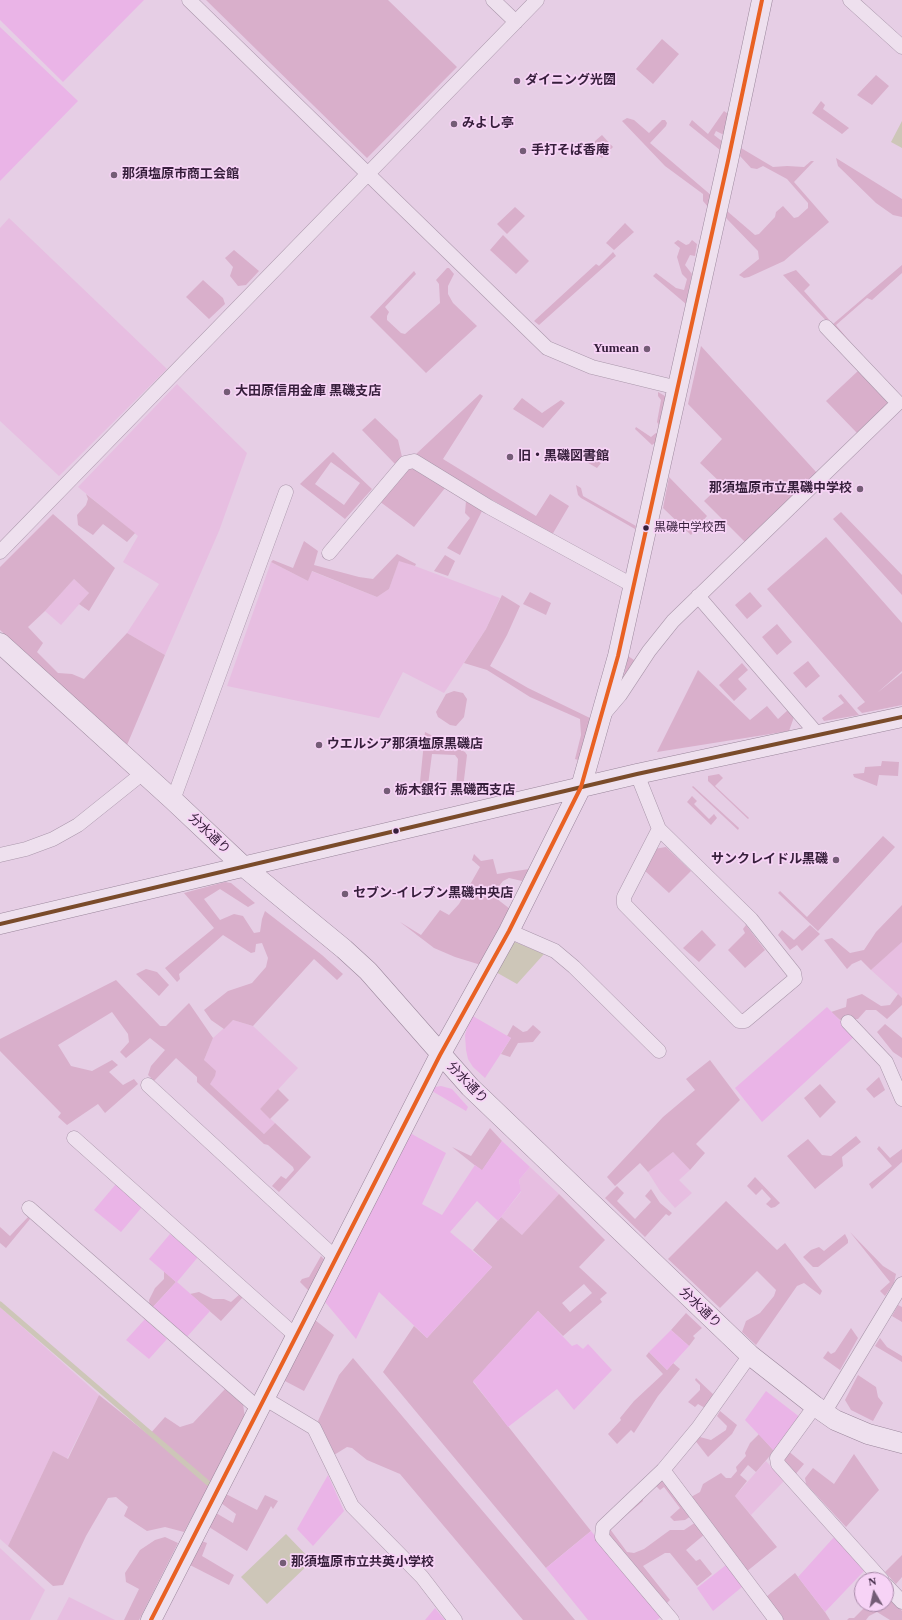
<!DOCTYPE html>
<meta charset="utf-8">
<style>
body{margin:0}
#map{position:relative;width:902px;height:1620px;overflow:hidden;background:#e6cee5;font-family:"Times New Roman",serif}
canvas{display:block}
.north{position:absolute;left:854px;top:1572px;width:40px;height:40px;box-sizing:border-box;background:#f7d3f6;border:1px solid #aa8bab;border-radius:50%;rotate:351deg;font-size:11px;font-weight:700;line-height:16px;text-align:center;color:#361e3b}
.north::after{content:'';display:block;margin:auto;width:14px;height:18px;background:#745c76;clip-path:polygon(50% 0,100% 100%,50% 72%,0 100%)}
</style>
<div id="map">
<canvas width="902" height="1620"></canvas>
<div class="north">N</div>
</div>
<script>
const g = document.querySelector('canvas').getContext('2d');
g.lineJoin = 'round';
function fill(path, color) {
  g.fillStyle = color;
  g.fill(path, 'evenodd');
}
function shape(rows) {
  const path = new Path2D();
  for (const r of rows) {
    path.moveTo(r[0], r[1]);
    for (let i = 2; i < r.length; i += 2) path.lineTo(r[i], r[i + 1]);
  }
  return path;
}
function stroke(path, color, width, dash) {
  g.strokeStyle = color;
  g.lineWidth = width;
  g.lineCap = dash ? 'butt' : 'round';
  g.setLineDash(dash || []);
  g.stroke(path);
}
function drawText(font, color, halo, rows, align = 'center') {
  g.font = font + ' "Times New Roman","Noto Sans JP",serif';
  g.lineWidth = 3.5;
  g.setLineDash([]);
  g.textBaseline = 'middle';
  g.strokeStyle = halo;
  g.fillStyle = color;
  for (const [text, x, y, turn = 0] of rows) {
    g.save();
    g.translate(x, y);
    g.rotate((+turn || 0) * Math.PI / 180);
    g.textAlign = isNaN(turn) ? turn : align;
    if (halo) g.strokeText(text, 0, 0);
    g.fillText(text, 0, 0);
    g.restore();
  }
}
fill(shape([
 [9,218,167,369,59,476,0,421,0,228],
 [177,384,247,453,219,531,165,655,127,633,159,584,123,562,138,536,78,487],
 [399,560,500,598,486,629,444,693,403,672,379,718,227,686,271,562,308,581,311,571,377,597,389,589],
 [74,579,89,593,61,625,45,611],
 [902,941,902,998,871,970],
 [233,1020,253,1026,298,1068,260,1109,275,1123,264,1134,209,1083,215,1076,204,1060,213,1038],
 [673,1152,690,1170,679,1180,692,1193,675,1208,660,1191,648,1172],
 [530,1167,559,1194,522,1235,501,1217,521,1192,519,1180],
 [0,1307,99,1395,67,1459,53,1451,8,1546,0,1539],
 [766,1461,784,1481,751,1515,735,1496],
 [0,1548,45,1590,30,1620,0,1620],
 [69,1597,115,1620,57,1620]
]), '#e7bee1');
fill(shape([
 [206,0,388,0,457,67,367,158],
 [662,39,679,54,653,84,636,69],
 [876,75,889,86,872,105,857,95],
 [821,101,825,105,823,109,849,128,842,134,812,113],
 [724,111,728,114,724,135,716,131,714,135,723,142,720,150,689,125,692,120,708,134],
 [627,118,634,120,649,133,662,120,665,120,667,123,666,126,650,143,712,196,709,208,703,201,703,194,665,166,622,121],
 [602,135,613,147,602,158,595,152,594,146,595,141],
 [741,148,773,167,787,166,804,167,811,161,814,161,794,182,829,222,784,261,749,277,744,278,739,275,759,259,758,251,726,218,727,211,755,235,759,234,775,217,776,212,783,206,794,218,798,217,808,208,808,203,787,179,763,166,757,169,751,168,740,156],
 [836,158,902,199,902,217,893,215,876,203,838,166],
 [515,207,525,216,507,234,497,224],
 [625,223,634,232,614,250,606,243],
 [503,235,529,261,516,274,490,250],
 [678,240,686,245,689,244,692,240,697,244,695,256,690,255,685,265,692,274,686,304,653,276,656,273,676,288,684,290,687,279,682,274,677,257,680,248,674,243],
 [234,250,259,271,246,285,238,286,230,276,233,267,225,258],
 [613,252,616,256,539,325,534,321,596,264,599,266],
 [902,265,902,273,872,300,867,298,836,325,852,344,849,345,783,275,796,270,810,285,804,291,833,324],
 [447,268,449,268,454,274,448,286,448,294,453,303,477,326,426,373,370,317,414,271,416,274,385,307,389,312,387,316,387,320,401,333,405,334,440,303,439,284,436,280],
 [203,280,223,298,225,304,209,319,186,297],
 [701,346,817,473,745,542,704,501,722,484,700,463,722,439,688,404],
 [859,370,890,402,858,434,826,401],
 [658,392,665,396,665,398,660,427,657,422,661,400,658,396],
 [480,394,483,396,443,459,536,516,550,494,569,506,552,535,415,455],
 [522,398,542,413,561,400,565,403,543,428,513,409],
 [375,418,398,440,402,457,395,464,362,430],
 [636,427,651,437,656,433,658,434,656,442,652,445,635,429],
 [578,449,601,463,597,468,583,460,578,452],
 [333,452,372,489,345,519,300,484],
 [331,462,360,483,344,505,315,484],
 [410,467,445,488,414,527,379,501],
 [669,477,707,516,691,535,663,508],
 [576,485,581,488,583,496,636,526,635,529,581,498,578,495],
 [86,494,135,533,127,542,103,524,93,535,78,525,77,515,86,505,88,499],
 [466,501,482,511,460,555,447,548,470,518,465,513],
 [841,512,902,575,902,595,833,519],
 [53,514,115,568,89,611,79,604,89,593,74,579,45,611,28,627,43,643,37,652,58,673,72,674,84,679,127,633,165,655,127,745,94,716,62,691,0,630,0,567],
 [826,537,902,623,902,671,877,693,902,673,902,705,862,713,857,708,865,702,767,589],
 [304,541,318,551,314,565,359,577,373,579,397,554,416,564,415,566,399,561,389,589,377,597,312,571,308,581,271,562,273,560,293,568],
 [445,555,455,561,448,576,434,571],
 [530,592,551,603,546,615,523,604],
 [750,592,762,606,747,619,735,605],
 [502,595,520,606,507,635,490,666,528,688,590,718,590,723,578,760,575,759,581,735,580,719,530,697,487,670,464,663,486,629],
 [777,624,792,642,777,655,762,637],
 [628,656,637,662,622,684],
 [808,661,820,676,806,688,793,673],
 [742,663,748,670,738,679,747,689,734,701,719,685],
 [698,670,750,720,767,706,778,719,788,710,794,717,789,731,657,752],
 [454,691,463,693,467,699,464,717,456,726,450,725,438,717,436,712,446,694],
 [841,694,859,715,824,721,822,718,844,703,838,696],
 [425,732,465,752,467,755,463,788,456,787,458,759,455,755,432,754,427,793,419,792],
 [882,761,899,762,898,776,879,775,877,786,854,777,853,774,864,773,865,767,881,766],
 [719,774,723,778,715,786,749,818,748,819,708,781,708,776],
 [693,786,739,828,738,830,692,787],
 [692,796,697,801,694,804,709,819,714,814,717,818,711,825,687,802],
 [883,836,895,847,818,931,778,893,780,891,807,917],
 [666,847,691,871,669,893,644,870,654,849],
 [474,854,481,861,493,859,497,874,529,869,522,881,509,878,503,881,492,895,510,909,481,965,455,957,434,948,400,922,421,935,440,910,449,915,459,904,480,867,472,860],
 [225,882,231,883,255,903,248,907,220,889,204,899,220,920,234,914,243,916,254,933,260,932,262,919,265,911,322,955,343,974,337,980,314,959,253,1026,233,1020,224,1029,211,1020,204,1010,228,991,252,983,266,967,268,958,262,943,256,944,255,952,251,953,223,935,179,974,180,979,177,982,165,968,214,928,184,893],
 [902,905,902,942,871,970,861,960,852,964,847,969,824,940,832,938,850,953,864,950,876,932],
 [746,925,765,950,745,968,728,950,745,933,743,929],
 [810,925,820,934,802,951,797,945,790,950,778,935,782,930,794,940],
 [702,930,716,945,699,962,683,948],
 [146,969,157,972,169,985,159,996,136,974],
 [116,980,160,1026,166,1026,189,1003,213,1038,204,1060,216,1071,215,1076,210,1084,264,1134,275,1123,311,1157,279,1192,272,1186,281,1176,286,1179,294,1170,293,1167,268,1145,264,1144,197,1082,197,1077,176,1058,154,1081,148,1075,151,1066,165,1050,150,1038,126,1058,120,1052,129,1042,128,1034,112,1012,58,1045,71,1066,92,1071,112,1060,118,1065,109,1072,123,1085,134,1079,138,1084,105,1113,98,1104,67,1125,58,1117,61,1113,0,1051,0,1039],
 [862,994,881,1006,890,1005,898,994,902,998,902,1005,887,1019,876,1010,866,1010,858,1019,840,1020,831,1012,846,1007,847,999],
 [885,1024,902,1038,902,1058,893,1052,877,1032],
 [513,1025,523,1032,527,1031,533,1025,541,1032,533,1042,518,1043,510,1057,501,1054,511,1038,507,1036],
 [710,1060,740,1100,696,1144,705,1153,690,1170,673,1152,648,1172,640,1163,615,1186,607,1177,663,1117,695,1090,686,1079],
 [879,1077,885,1090,874,1098,866,1089],
 [820,1084,836,1102,820,1118,804,1098],
 [278,1089,289,1100,270,1119,260,1109],
 [490,1128,502,1141,482,1171,452,1147,471,1156],
 [856,1136,861,1142,842,1157,843,1166,815,1189,787,1156,808,1139,822,1155,831,1156],
 [879,1146,890,1158,902,1149,902,1162,872,1189,869,1184,892,1166,877,1149],
 [755,1177,780,1203,775,1207,771,1208,766,1204,771,1199,762,1189,756,1195,747,1186],
 [617,1186,624,1193,617,1201,635,1219,651,1202,645,1196,651,1189,660,1203,672,1213,669,1216,666,1214,645,1237,605,1198],
 [559,1194,605,1240,579,1267,607,1293,600,1299,602,1302,563,1336,538,1311,473,1382,591,1531,546,1568,383,1372,414,1326,427,1338,492,1267,473,1250,501,1217,522,1235],
 [584,1284,592,1293,570,1312,562,1303],
 [726,1201,777,1250,785,1243,822,1291,820,1295,804,1283,797,1286,756,1345,742,1332,746,1321,760,1313,774,1296,776,1290,757,1271,720,1308,668,1259],
 [28,1217,30,1219,6,1248,0,1243,0,1227,10,1236],
 [850,1232,883,1266,896,1274,894,1283,885,1296,880,1291,890,1282],
 [845,1234,848,1240,848,1243,818,1267,813,1267,803,1257,811,1250,819,1247,824,1251],
 [321,1256,327,1262,310,1292,300,1282,302,1279,309,1277],
 [164,1271,176,1282,152,1308,150,1307,149,1300,155,1288,164,1279],
 [199,1292,213,1299,224,1299,231,1302,240,1294,243,1297,221,1321,190,1294],
 [898,1305,902,1307,902,1322,892,1316],
 [686,1313,702,1328,693,1336,695,1338,689,1346,671,1330],
 [315,1320,334,1335,304,1391,283,1380],
 [851,1328,858,1338,840,1370,823,1358,828,1351,831,1354,835,1352],
 [880,1338,887,1347,902,1356,902,1362,875,1346],
 [649,1352,667,1370,673,1363,680,1369,658,1396,634,1433,631,1430,617,1444,608,1434,621,1420,620,1418,634,1401,663,1374,646,1356],
 [353,1358,575,1620,523,1620,400,1474,367,1460,352,1448,347,1447,334,1455,318,1421,339,1375],
 [858,1375,876,1387,878,1397,883,1403,873,1421,851,1410,845,1400],
 [696,1378,715,1396,705,1408,698,1404,695,1407,688,1402,700,1390,700,1385,695,1380],
 [225,1389,243,1404,245,1418,184,1532,165,1527,147,1531,124,1516,128,1507,116,1497,108,1498,86,1536,63,1585,53,1586,8,1546,53,1451,68,1459,99,1395,149,1435,165,1417,180,1427,193,1423],
 [720,1411,737,1425,732,1434,708,1457,694,1439,700,1437,711,1440,726,1430,727,1426,717,1416],
 [759,1434,774,1451,756,1472,748,1465,740,1475,747,1481,735,1496,777,1547,746,1572,691,1497,700,1492,703,1484,721,1473,726,1478,731,1478,737,1471,736,1467,746,1456,745,1453,750,1443],
 [787,1450,804,1464,794,1476,783,1463],
 [854,1454,879,1490,846,1527,806,1484,805,1478,813,1468,834,1484],
 [662,1476,691,1516,685,1520,674,1521,670,1517,680,1508,664,1487,660,1490,656,1486,642,1498,643,1501,610,1529,627,1552,634,1553,644,1549,670,1530,684,1530,696,1522,705,1534,686,1550,696,1561,700,1559,712,1574,697,1586,670,1553,665,1553,643,1566,670,1600,666,1604,609,1538,606,1528],
 [226,1494,257,1510,265,1495,278,1501,273,1509,271,1506,247,1551,209,1527,216,1513,233,1523,236,1514,221,1503],
 [165,1537,178,1543,139,1620,124,1620,139,1589,126,1582,125,1573,140,1550,155,1540],
 [199,1540,207,1543,202,1556,234,1575,229,1585,188,1564],
 [902,1555,902,1577,896,1584,885,1572],
 [795,1573,825,1612,830,1620,784,1620,766,1597],
 [886,1594,902,1611,902,1620,890,1620,877,1612,869,1616,866,1620,847,1620,849,1618,854,1618,868,1604,886,1604]
]), '#d9afcb');
fill(shape([
 [0,0,144,0,63,82,0,20],
 [0,27,78,101,0,181],
 [827,1007,855,1036,762,1122,735,1088],
 [471,1015,511,1038,485,1078,473,1067,468,1059,466,1050,465,1035],
 [441,1086,452,1089,468,1107,466,1111,432,1091,435,1087],
 [410,1133,446,1153,422,1204,442,1215,475,1165,482,1170,502,1141,530,1167,519,1180,521,1191,498,1221,477,1201,450,1232,492,1267,427,1338,379,1292,356,1339,325,1302],
 [116,1184,142,1207,121,1232,94,1210],
 [170,1234,198,1257,177,1282,210,1311,186,1338,152,1308,176,1282,149,1259],
 [538,1311,572,1346,577,1344,583,1349,588,1344,612,1370,574,1410,557,1389,508,1427,473,1381],
 [145,1319,167,1339,149,1359,126,1340],
 [671,1330,689,1346,667,1370,649,1352],
 [766,1391,801,1418,776,1453,745,1420],
 [328,1475,344,1511,313,1546,297,1529],
 [591,1531,662,1616,657,1620,588,1620,546,1568],
 [835,1536,864,1571,825,1612,798,1577],
 [726,1565,742,1587,713,1611,697,1588],
 [435,1608,445,1620,425,1620]
]), '#eab4e7');
fill(shape([
 [902,121,902,148,891,142],
 [515,942,544,954,517,984,494,971,507,947],
 [286,1534,312,1561,267,1604,241,1577]
]), '#cdc6b8');
stroke(shape([
 [0,1304,208,1483]
]), '#cdc6b8', 5);
const street = shape([
 [189,0,547,348,592,367,678,388],
 [493,0,516,22],
 [850,0,902,47],
 [0,552,537,0],
 [329,553,405,463,414,461,489,507,634,586],
 [698,596,818,735],
 [603,715,620,695,649,651,673,621,898,403,826,327],
 [637,774,659,829,624,897,624,904,739,1021,745,1021,795,979,794,973,751,919,659,829],
 [173,800,286,492],
 [0,855,26,849,53,839,78,825,143,773],
 [509,931,555,951,574,967,659,1051],
 [848,1022,886,1062,902,1099],
 [148,1085,337,1259],
 [74,1138,296,1336],
 [29,1208,259,1409],
 [264,1398,314,1428,352,1506,422,1577,455,1620],
 [815,1406,777,1458,778,1464,882,1580],
 [824,1413,902,1284],
 [663,1470,776,1620],
 [886,1585,902,1602],
 [672,1620,602,1537,603,1527,663,1470,698,1428,750,1355]
]);
const secondary = shape([
 [0,643,173,800,243,866,344,949,368,971,470,1087,750,1355,815,1406,835,1420,868,1434,902,1443],
 [0,924,637,774,902,717],
 [151,1620,440,1055,509,931,581,787,618,656,728,161,762,0]
]);
stroke(street, '#aa97ab', 15);
stroke(secondary, '#9a869b', 21);
stroke(street, '#eee0ee', 14);
stroke(secondary, '#eee0ee', 20);
stroke(shape([
 [0,924,637,774,902,717]
]), '#7a4b2a', 4);
stroke(shape([
 [151,1620,440,1055,509,931,581,787,618,656,728,161,762,0]
]), '#e96123', 4);
for (const [x, y, r, color] of [
 [517,81,4,"#745c76"],
 [454,124,4,"#745c76"],
 [523,151,4,"#745c76"],
 [114,175,4,"#745c76"],
 [647,349,4,"#745c76"],
 [227,392,4,"#745c76"],
 [510,457,4,"#745c76"],
 [860,489,4,"#745c76"],
 [646,528,3.5,"#361e3b"],
 [319,745,4,"#745c76"],
 [387,791,4,"#745c76"],
 [396,831,3.5,"#361e3b"],
 [836,860,4,"#745c76"],
 [345,894,4,"#745c76"],
 [283,1563,4,"#745c76"]
]) {
  const dot = new Path2D();
  dot.arc(x, y, r, 0, 2 * Math.PI);
  g.fillStyle = color;
  g.fill(dot);
  stroke(dot, '#f7d3f6', 1.5);
}
drawText('12px', '#361e3b', '#f7d3f6', [
 ["黒磯中学校西",654,528]
], 'left');
drawText('bold 13px', '#361e3b', '#f7d3f6', [
 ["ダイニング光圀",525,81],
 ["みよし亭",462,124],
 ["手打そば香庵",531,151],
 ["那須塩原市商工会館",122,175],
 ["Yumean",639,349,"right"],
 ["大田原信用金庫 黒磯支店",235,392],
 ["旧・黒磯図書館",518,457],
 ["那須塩原市立黒磯中学校",852,489,"right"],
 ["ウエルシア那須塩原黒磯店",327,745],
 ["栃木銀行 黒磯西支店",395,791],
 ["サンクレイドル黒磯",828,860,"right"],
 ["セブン-イレブン黒磯中央店",353,894],
 ["那須塩原市立共英小学校",291,1563]
], 'left');
drawText('13px', '#361e3b', '#f7d3f6', [
 ["分水通り",209,834,44],
 ["分水通り",467,1083,46],
 ["分水通り",700,1308,44]
]);
</script>
